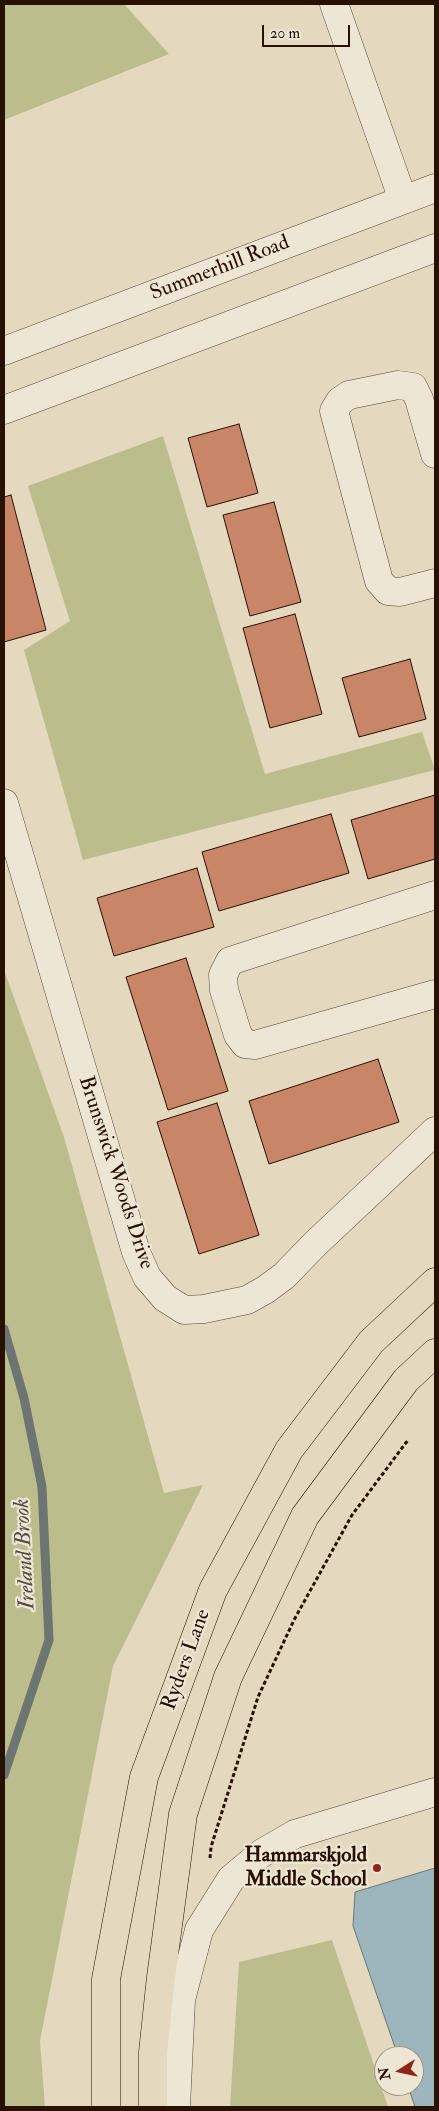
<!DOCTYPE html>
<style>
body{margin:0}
#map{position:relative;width:439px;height:2111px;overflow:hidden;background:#e4d9bf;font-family:"IM FELL Double Pica",serif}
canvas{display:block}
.frame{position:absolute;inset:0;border:5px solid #281102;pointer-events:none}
.north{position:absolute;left:374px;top:2046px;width:50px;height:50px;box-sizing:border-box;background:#ede6d5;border:1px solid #9e9181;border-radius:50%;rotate:260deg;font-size:14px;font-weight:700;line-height:20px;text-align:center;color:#281102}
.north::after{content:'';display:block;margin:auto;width:18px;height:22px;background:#8f2418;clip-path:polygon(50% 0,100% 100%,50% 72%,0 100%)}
.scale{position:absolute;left:262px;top:25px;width:88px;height:22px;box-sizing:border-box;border:2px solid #281102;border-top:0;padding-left:6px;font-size:15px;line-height:18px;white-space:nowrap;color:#281102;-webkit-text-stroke:4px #ede6d5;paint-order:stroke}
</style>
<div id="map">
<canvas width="439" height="2111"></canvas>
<div class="frame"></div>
<div class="north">N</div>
<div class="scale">20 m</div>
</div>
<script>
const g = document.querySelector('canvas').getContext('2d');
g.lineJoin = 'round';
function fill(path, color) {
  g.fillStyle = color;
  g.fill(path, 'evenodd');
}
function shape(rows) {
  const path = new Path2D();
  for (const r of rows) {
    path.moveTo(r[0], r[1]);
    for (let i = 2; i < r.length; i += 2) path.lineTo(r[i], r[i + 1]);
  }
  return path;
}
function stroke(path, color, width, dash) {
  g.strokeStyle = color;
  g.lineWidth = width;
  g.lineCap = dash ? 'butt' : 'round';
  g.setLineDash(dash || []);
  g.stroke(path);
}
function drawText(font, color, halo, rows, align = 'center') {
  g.font = font + ' "IM FELL Double Pica",serif';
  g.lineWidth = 4.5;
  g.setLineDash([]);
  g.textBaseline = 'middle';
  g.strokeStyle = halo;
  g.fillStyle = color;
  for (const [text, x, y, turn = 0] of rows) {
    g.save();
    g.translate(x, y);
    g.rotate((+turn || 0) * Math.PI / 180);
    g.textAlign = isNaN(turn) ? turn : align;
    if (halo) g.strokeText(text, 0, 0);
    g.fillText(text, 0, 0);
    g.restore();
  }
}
fill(shape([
 [4,4,124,4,169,54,4,120],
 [163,436,265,774,422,732,435,770,83,860,24,650,70,621,28,486],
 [4,970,64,1137,164,1493,203,1485,113,1666,40,2041,45,2107,4,2107],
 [332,1940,388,2107,230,2107,239,1962]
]), '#bcbd8c');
const water = shape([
 [435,1868,435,2107,415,2107,408,2086,414,2086,414,2056,398,2056,353,1926,355,1892,435,1868]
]);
fill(water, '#9bb7bd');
stroke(water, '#6d7572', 1);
stroke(shape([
 [4,1329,24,1398,42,1487,49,1640,4,1775]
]), '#6d7572', 9);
const building = shape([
 [239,424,258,493,207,507,188,438,239,424],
 [11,495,46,630,4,642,4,497,11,495],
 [274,502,301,602,250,616,223,515,274,502],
 [295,614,322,714,270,728,243,628,295,614],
 [410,659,426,719,359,737,342,678,410,659],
 [435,795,435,859,368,879,351,820,435,795],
 [331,814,349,873,219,911,202,852,331,814],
 [197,868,214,927,114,956,97,898,197,868],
 [186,958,228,1091,168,1110,126,977,186,958],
 [378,1059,399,1122,269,1164,249,1101,378,1059],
 [217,1103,259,1235,199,1254,157,1122,217,1103]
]);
fill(building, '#c98568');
stroke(building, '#281102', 1);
const minor = shape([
 [334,4,403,200],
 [4,351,435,188],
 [4,410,435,248],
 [435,454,419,399,413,387,398,385,349,395,340,401,334,411,379,581,388,591,400,592,435,583],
 [4,803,136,1252,147,1277,165,1298,184,1310,204,1309,247,1300,265,1290,284,1276,315,1244,435,1131],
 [435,895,230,961,223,975,224,990,238,1035,245,1044,255,1045,435,994],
 [176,2107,181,2000,199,1930,231,1879,262,1853,295,1834,435,1792]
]);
const major = shape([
 [106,2107,106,1979,144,1777,213,1590,289,1450,371,1342,435,1282],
 [153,2107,153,2052,161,1977,183,1814,228,1677,305,1516,406,1380,435,1353]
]);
stroke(minor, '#574331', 29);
stroke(major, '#281102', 29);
stroke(shape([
 [210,1858,211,1847,258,1697,294,1620,352,1515,408,1440]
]), '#281102', 3, [4, 2.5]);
stroke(minor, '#ede6d5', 28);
stroke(major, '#e4d9bf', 28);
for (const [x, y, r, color] of [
 [377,1868,5,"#8f2418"]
]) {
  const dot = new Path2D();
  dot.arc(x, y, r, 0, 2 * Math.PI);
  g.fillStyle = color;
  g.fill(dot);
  stroke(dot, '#ede6d5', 2);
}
drawText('21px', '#281102', '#ede6d5', [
 ["Summerhill Road",220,269,-21],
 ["Brunswick Woods Drive",115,1173,72],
 ["Ryders Lane",187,1660,-70]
]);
drawText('bold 21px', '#281102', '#ede6d5', [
 ["Hammarskjold",367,1856],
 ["Middle School",367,1880]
], 'right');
drawText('italic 22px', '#504b43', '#ede6d5', [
 ["Ireland Brook",26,1554,-93]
]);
</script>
